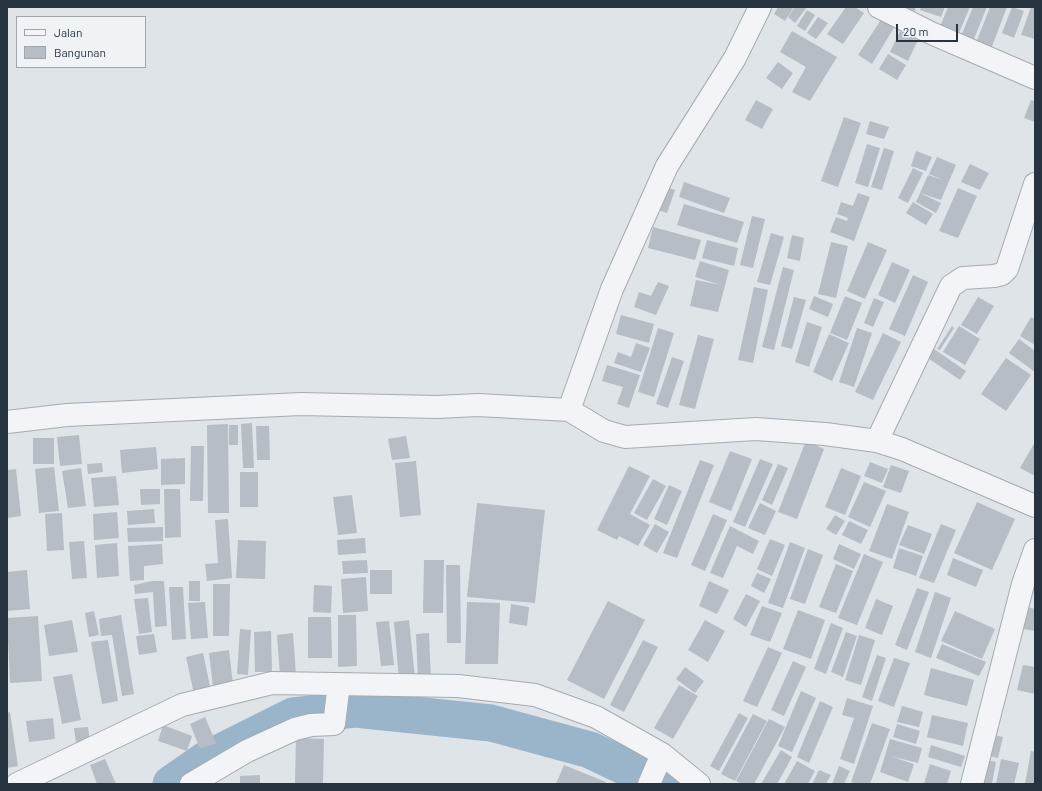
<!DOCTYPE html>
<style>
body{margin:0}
#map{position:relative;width:1042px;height:791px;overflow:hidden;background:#dfe4e9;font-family:Barlow,sans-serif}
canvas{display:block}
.frame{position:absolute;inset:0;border:8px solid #283340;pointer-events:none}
.legend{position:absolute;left:16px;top:16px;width:130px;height:52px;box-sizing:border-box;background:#eff3f6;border:1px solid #9fa6ad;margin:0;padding:5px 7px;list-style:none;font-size:12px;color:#283340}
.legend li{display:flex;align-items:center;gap:8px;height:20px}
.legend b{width:20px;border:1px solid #9fa6ad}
.scale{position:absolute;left:896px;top:24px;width:62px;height:18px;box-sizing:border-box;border:2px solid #283340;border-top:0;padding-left:5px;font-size:12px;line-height:14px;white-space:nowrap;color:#283340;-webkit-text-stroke:3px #eff3f6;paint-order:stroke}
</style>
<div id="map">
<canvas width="1042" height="791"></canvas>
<div class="frame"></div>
<ul class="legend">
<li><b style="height:5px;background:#f2f4f7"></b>Jalan</li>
<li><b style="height:11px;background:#b7bdc5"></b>Bangunan</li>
</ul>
<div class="scale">20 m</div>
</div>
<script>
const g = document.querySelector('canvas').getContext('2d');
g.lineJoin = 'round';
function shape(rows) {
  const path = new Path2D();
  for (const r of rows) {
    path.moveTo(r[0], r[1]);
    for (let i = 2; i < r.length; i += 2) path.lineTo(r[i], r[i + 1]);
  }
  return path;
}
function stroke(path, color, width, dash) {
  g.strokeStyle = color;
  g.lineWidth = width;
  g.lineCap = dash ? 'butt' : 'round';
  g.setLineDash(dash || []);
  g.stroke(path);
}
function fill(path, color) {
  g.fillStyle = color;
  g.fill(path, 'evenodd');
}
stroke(shape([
 [171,784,207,759,293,716,355,709,491,723,590,750,661,784]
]), '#9ab4c9', 37);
fill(shape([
 [778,7,794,7,785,21,774,14],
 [795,7,807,7,795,23,788,17],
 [846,7,855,7,864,13,843,44,827,34],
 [903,7,916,7,915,11],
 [921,7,945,7,941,17,920,10],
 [948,7,970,7,955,42,937,34],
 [973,7,987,7,971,46,959,41],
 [990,7,1007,7,991,49,976,43],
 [1012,7,1024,11,1014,38,1002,33],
 [1031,7,1035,7,1035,39,1021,35],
 [807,10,815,15,805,31,797,26],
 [818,17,828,23,816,39,807,33],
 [882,18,895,26,872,64,858,55],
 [792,31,837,57,810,101,792,92,806,67,780,52],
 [900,31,918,40,908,61,890,52],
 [888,54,906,65,897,80,879,69],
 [778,62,793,73,782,89,766,78],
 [756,100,773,109,762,129,745,120],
 [1031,100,1035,101,1035,122,1024,118],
 [844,117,861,123,838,187,821,181],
 [870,121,889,127,884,139,866,134],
 [867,144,880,148,868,187,855,183],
 [884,148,894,151,882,190,871,187],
 [916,151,932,157,926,171,911,166],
 [937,157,956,165,941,200,920,193,941,203,936,213,916,202,928,175,943,180,929,174],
 [970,164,989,173,980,190,961,182],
 [913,168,923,173,908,203,898,198],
 [684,182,730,198,724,213,679,197],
 [664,186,675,190,667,213,655,209],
 [958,188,977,196,958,238,939,231],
 [858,193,870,197,854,241,830,232,836,217,847,221,848,218,837,214,841,202,853,206],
 [913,202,933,214,926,225,906,213],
 [684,204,744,222,737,243,677,225],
 [752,216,765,219,753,268,740,265],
 [653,227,701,240,695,260,648,248],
 [771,233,784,237,770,285,757,282],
 [792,235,804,238,800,261,787,258],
 [707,240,738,248,734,266,702,258],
 [831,242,848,246,836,298,818,294],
 [868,242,887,250,865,299,847,291],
 [700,261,729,270,718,312,690,306,696,280,721,285,695,277],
 [892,262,910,270,895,303,878,295],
 [783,267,794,270,774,350,762,347],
 [913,275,928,282,905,336,889,329],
 [658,282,669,286,656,315,634,307,639,292,651,296],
 [754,287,768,290,753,363,738,360],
 [814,296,833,304,828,317,809,309],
 [845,296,862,303,847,340,830,333],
 [794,297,806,300,792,349,781,346],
 [978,297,994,306,977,334,961,325],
 [874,298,884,302,873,327,864,323],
 [621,315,654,324,649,343,616,334],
 [1031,317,1035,319,1035,345,1020,336],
 [807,322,822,327,809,367,795,362],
 [952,326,954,328,940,350,937,349],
 [959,326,980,339,965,365,943,352],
 [658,328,674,333,654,397,638,392],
 [857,328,872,333,854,387,839,382],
 [883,333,901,342,873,400,855,392],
 [829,334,849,343,832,381,813,372],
 [698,335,714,339,695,409,679,405],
 [1019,339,1035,351,1035,372,1009,353],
 [636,343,650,348,641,372,614,363,618,352,631,357],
 [931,347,966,371,960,380,925,356],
 [672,357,684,361,668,408,656,404],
 [1006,358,1031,375,1006,411,981,394],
 [607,365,640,375,629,408,617,404,623,387,602,381],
 [252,423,254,468,243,468,241,424],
 [228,424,229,513,208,513,207,425],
 [229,425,238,425,238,445,229,445],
 [256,426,269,426,270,460,257,460],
 [79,435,82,464,60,466,57,437],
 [406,436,410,458,392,460,388,439],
 [33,438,54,438,54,464,33,464],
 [806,441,824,449,797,519,778,512],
 [1035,442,1035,476,1020,468],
 [191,446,204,446,203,501,190,501],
 [156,447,158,469,122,473,120,450],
 [730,451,752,459,731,511,709,502],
 [185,458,185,484,161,485,161,459],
 [760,459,773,464,745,527,733,522],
 [700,460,714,465,677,558,663,553],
 [416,461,421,515,400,517,395,463],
 [870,462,888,469,882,483,864,476],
 [102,463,103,472,88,474,87,464],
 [778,464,788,468,772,505,762,500],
 [891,465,909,471,901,493,883,487],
 [629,466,650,476,630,514,650,525,638,546,619,536,617,540,597,530],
 [54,467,59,511,39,513,35,469],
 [81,468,86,506,68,508,62,471],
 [841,468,861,476,845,515,825,507],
 [16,469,21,516,7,518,7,470],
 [240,472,258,472,258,507,240,507],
 [116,476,119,505,94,507,91,478],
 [653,479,666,486,647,520,634,513],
 [864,482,886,491,870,527,848,517],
 [669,485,682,491,667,525,654,519],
 [140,489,160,489,160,504,141,505],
 [164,489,180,489,181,537,165,538],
 [352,495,357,533,338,535,333,497],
 [977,502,1015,519,992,570,954,553],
 [477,503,545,510,535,603,467,597],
 [760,503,776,511,765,535,748,528],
 [887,504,909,512,892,559,869,551],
 [154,509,155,523,128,525,127,511],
 [117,512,119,538,94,540,93,514],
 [62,513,64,550,47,551,45,514],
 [713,514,727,520,705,571,691,565],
 [835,515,845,521,836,535,826,529],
 [228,519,232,578,207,581,205,564,218,563,215,520],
 [849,521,868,530,861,544,842,535],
 [655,524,669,532,657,553,643,545],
 [941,524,956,530,934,583,919,578],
 [908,525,932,534,924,554,899,545],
 [730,526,759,541,753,554,737,546,723,578,710,573],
 [163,527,163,541,128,542,127,528],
 [365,538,366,553,338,555,337,540],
 [770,539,785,545,772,576,757,569],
 [238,540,266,541,265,579,236,578],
 [84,541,87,578,72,579,69,542],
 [790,542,805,548,783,608,768,603],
 [117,543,119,576,97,578,95,545],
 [162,544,163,564,144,566,144,580,130,581,128,546],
 [839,544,861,554,854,569,833,559],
 [899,548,923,556,916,576,893,568],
 [808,549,823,555,805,604,790,599],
 [864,554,883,562,857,625,838,618],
 [953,558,983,570,976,587,947,575],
 [367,560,368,573,343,574,342,561],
 [424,560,444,560,443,613,423,613],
 [836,564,853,571,836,613,819,607],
 [446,565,460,565,461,643,447,643],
 [27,570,30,609,7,611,7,572],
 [370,570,392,570,392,594,370,594],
 [757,573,771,579,764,593,751,586],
 [366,577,368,611,343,613,341,579],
 [152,581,164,581,167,626,155,627,153,592,135,594,134,585],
 [189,581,200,581,200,601,189,601],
 [709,581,729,590,717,614,699,606],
 [213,584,230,584,229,636,213,636],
 [314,585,332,586,331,613,313,612],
 [169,587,183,587,186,639,172,640],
 [917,588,929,592,907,650,895,645],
 [935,592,951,598,931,658,915,652],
 [746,594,760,601,746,627,733,619],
 [148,598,152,632,139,634,134,599],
 [876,599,893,606,882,635,865,628],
 [608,601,645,620,604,699,567,680],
 [205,602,208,638,191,639,188,603],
 [467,602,500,603,498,664,465,664],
 [511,604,529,607,527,626,509,623],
 [762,606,782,613,770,642,750,635],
 [1028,607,1035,609,1035,631,1023,629],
 [798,610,825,620,811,659,783,649],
 [94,611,99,635,89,637,85,613],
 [955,611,995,629,982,659,941,641],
 [121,615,134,694,122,696,112,635,101,636,99,619],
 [338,615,356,615,357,666,338,667],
 [38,616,42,681,10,683,7,618],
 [308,617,331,617,332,658,308,658],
 [72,620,78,652,49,656,44,625],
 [409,620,415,678,399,680,394,622],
 [705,620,725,631,708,662,688,650],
 [389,621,394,665,381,666,376,622],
 [831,623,843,628,826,674,814,669],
 [240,629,251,630,248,675,237,674],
 [271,631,272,672,255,672,254,632],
 [846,632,857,636,843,677,831,672],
 [293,633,296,675,280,676,277,635],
 [429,633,431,680,418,680,416,634],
 [154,634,157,652,139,655,136,636],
 [859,635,875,640,861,685,845,680],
 [108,640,118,701,102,704,91,642],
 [643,640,658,647,624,712,610,705],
 [942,644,986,662,979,676,936,658],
 [768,647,782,653,757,707,743,701],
 [229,650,233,684,213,687,209,653],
 [203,653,211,691,194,694,186,657],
 [877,655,886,658,872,701,862,697],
 [894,658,910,663,894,707,878,701],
 [793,661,806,667,784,716,771,710],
 [1023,665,1035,667,1035,694,1017,690],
 [685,667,704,681,695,693,676,679],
 [931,668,974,680,967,706,924,695],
 [72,674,81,720,62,724,53,677],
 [679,685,698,696,673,739,654,728],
 [801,691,816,698,792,752,778,746],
 [847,698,873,706,854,764,840,759,854,718,842,715],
 [820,701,833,707,809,763,797,757],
 [902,706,923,712,919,727,897,722],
 [10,712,18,766,7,768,7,713],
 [739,713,748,718,719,771,710,766],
 [753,714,767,721,735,781,721,774],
 [932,715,968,723,963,746,927,737],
 [205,717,216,743,200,749,190,724],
 [53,718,55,739,29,742,26,721],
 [769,719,785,727,754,784,742,784,736,781],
 [872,723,890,729,870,784,856,784,851,782],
 [897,724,920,731,916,744,893,737],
 [163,725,192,736,187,751,158,741],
 [88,727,90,742,76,743,74,728],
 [986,733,1003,737,998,758,981,754],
 [296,738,324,739,323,784,295,784],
 [890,739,922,748,918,763,890,756,914,764,908,782,880,772],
 [931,745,965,756,961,767,928,757],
 [781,750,792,757,777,784,761,784],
 [1031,751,1035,752,1035,784,1025,784],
 [105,759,116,784,97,784,90,765],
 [1001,759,1019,763,1014,784,996,784],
 [987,760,996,762,992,784,983,784],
 [797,761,815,771,808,784,784,784],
 [930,764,951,771,947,784,924,784],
 [564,765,606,782,605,784,556,784],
 [839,766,850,771,844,784,832,784],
 [819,770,831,775,826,784,812,784],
 [260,775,260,784,240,784,240,776]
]), '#b7bdc5');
const street = shape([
 [879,7,931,33,1035,78],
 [569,410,612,289,667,166,735,58,760,7],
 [7,422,67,415,301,404,437,407,478,405,569,410,604,431,625,437,756,429,825,434,877,441,902,449,1035,506],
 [877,441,951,286,963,278,994,276,1002,274,1007,269,1035,184],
 [17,784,182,705,272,683,458,686,535,695,596,717,662,754,699,784],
 [191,784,247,751,295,729,311,725,334,724,339,684],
 [649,784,662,754],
 [972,784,1023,584,1035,550]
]);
stroke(street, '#a4abb3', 24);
stroke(street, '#f2f4f7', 22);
</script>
